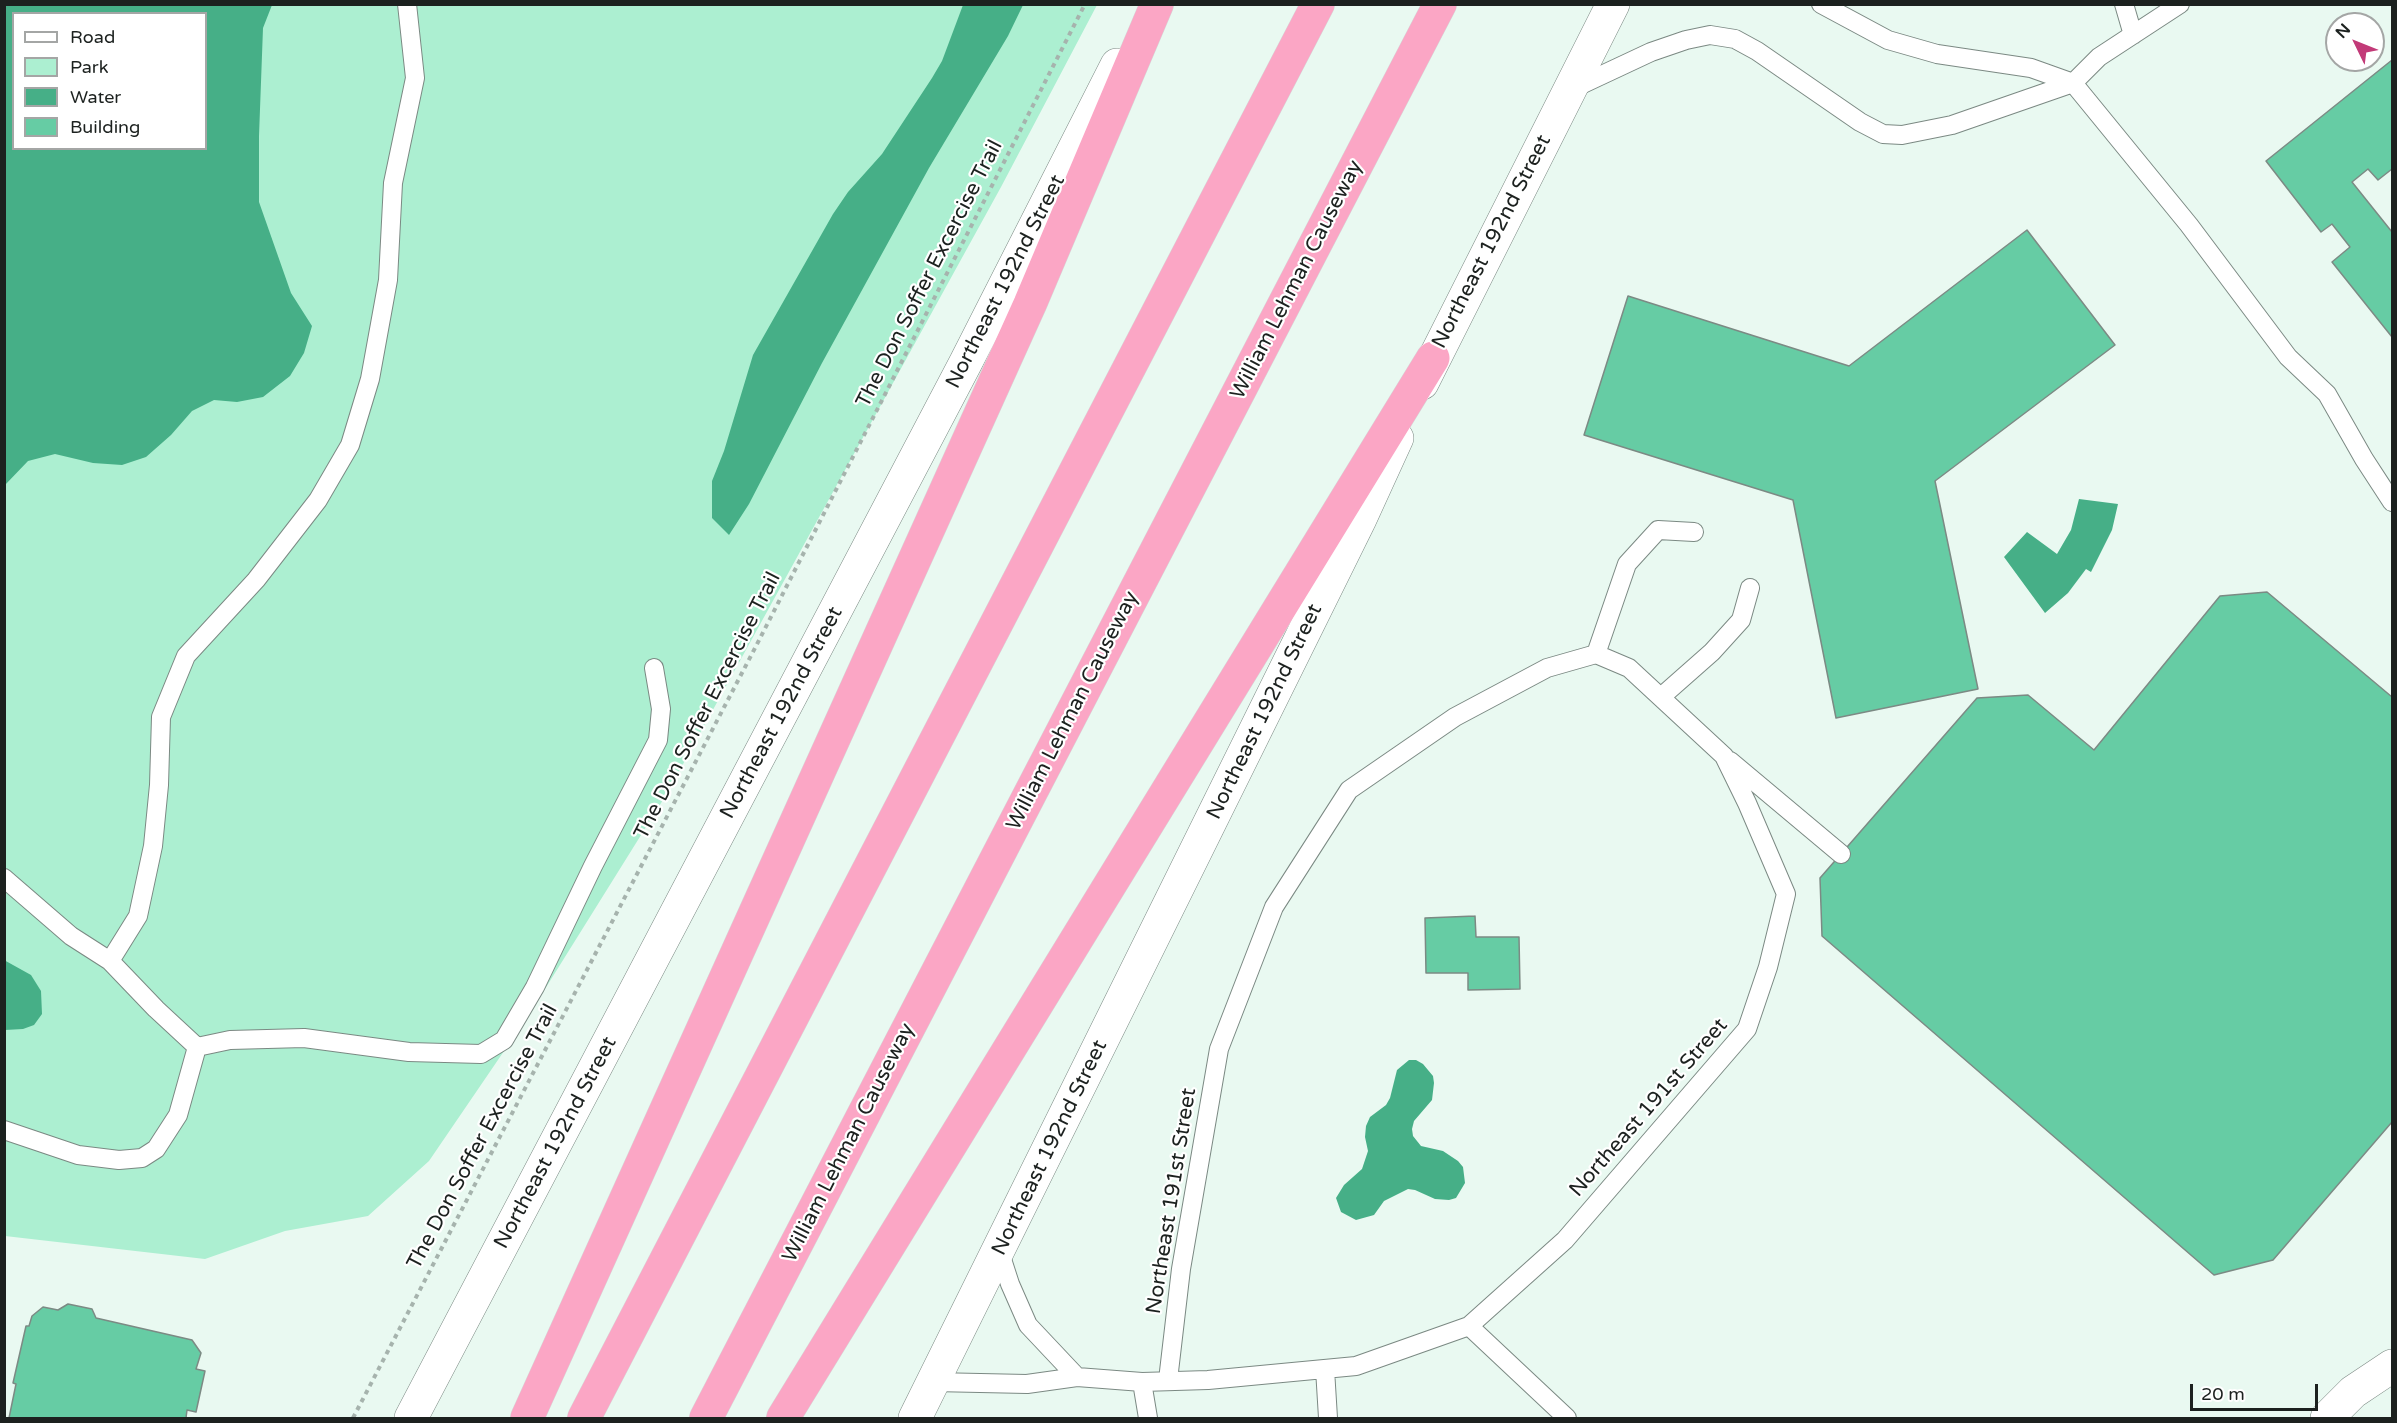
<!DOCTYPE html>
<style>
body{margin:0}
#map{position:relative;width:2397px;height:1423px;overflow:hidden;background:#e9f9f1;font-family:"Varela Round",sans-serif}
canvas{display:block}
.frame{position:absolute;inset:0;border:6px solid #1c211f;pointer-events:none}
.legend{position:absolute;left:12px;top:12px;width:195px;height:138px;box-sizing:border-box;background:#fff;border:2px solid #a4a6a5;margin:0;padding:8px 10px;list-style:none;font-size:18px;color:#1c211f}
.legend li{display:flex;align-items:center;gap:12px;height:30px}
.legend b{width:30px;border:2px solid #a4a6a5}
.north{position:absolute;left:2325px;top:12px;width:60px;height:60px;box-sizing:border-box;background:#fff;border:2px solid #a4a6a5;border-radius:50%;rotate:313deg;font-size:16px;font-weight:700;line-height:24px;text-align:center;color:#1c211f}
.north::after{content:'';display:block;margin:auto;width:21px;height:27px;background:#c23a78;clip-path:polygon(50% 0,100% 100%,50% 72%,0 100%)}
.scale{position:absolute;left:2190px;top:1384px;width:128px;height:27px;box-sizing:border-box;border:3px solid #1c211f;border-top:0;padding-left:8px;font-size:18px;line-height:21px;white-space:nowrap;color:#1c211f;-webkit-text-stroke:4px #fff;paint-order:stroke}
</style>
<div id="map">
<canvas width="2397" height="1423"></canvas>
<div class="frame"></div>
<ul class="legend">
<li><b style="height:8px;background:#fff"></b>Road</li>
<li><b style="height:16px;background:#acefd1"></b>Park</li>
<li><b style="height:16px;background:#46af87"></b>Water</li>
<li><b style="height:16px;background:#66cca4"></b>Building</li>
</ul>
<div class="north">N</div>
<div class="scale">20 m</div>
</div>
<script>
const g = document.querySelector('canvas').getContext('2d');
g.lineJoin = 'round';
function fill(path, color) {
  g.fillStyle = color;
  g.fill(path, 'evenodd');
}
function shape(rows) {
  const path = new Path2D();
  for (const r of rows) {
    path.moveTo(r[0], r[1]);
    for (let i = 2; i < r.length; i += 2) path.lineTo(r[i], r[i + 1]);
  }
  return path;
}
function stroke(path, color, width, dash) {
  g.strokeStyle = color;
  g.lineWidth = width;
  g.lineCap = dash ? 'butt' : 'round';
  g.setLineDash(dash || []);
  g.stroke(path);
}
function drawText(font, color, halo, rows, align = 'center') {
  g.font = font + ' "Varela Round",sans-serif';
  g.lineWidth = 4.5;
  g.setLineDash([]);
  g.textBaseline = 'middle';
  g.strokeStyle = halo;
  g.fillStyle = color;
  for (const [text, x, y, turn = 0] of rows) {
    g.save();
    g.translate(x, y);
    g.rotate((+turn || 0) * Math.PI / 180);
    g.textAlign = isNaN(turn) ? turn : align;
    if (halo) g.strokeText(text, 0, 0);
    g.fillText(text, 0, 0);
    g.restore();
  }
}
fill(shape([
 [5,5,1097,5,1001,187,666,795,530,1013,429,1161,368,1216,285,1231,205,1259,5,1236],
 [14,14,206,14,206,148,14,148]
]), '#acefd1');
fill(shape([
 [5,4,272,5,263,28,259,136,259,202,291,293,312,326,304,353,290,376,263,397,237,402,214,400,192,411,171,435,146,457,122,465,93,463,55,454,28,461,5,485],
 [14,14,206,14,206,148,14,148],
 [963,5,1023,5,1008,36,929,168,822,363,749,504,729,535,712,518,712,481,724,451,753,355,833,214,848,192,882,154,932,78,942,61],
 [2079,499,2118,504,2112,530,2091,572,2086,569,2068,593,2045,613,2004,557,2027,532,2057,554,2071,530],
 [4,960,31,975,41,991,42,1014,34,1025,23,1029,5,1030],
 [1409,1060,1416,1060,1423,1064,1433,1076,1434,1083,1432,1100,1414,1121,1412,1129,1413,1136,1421,1146,1443,1151,1458,1161,1463,1167,1465,1183,1456,1198,1449,1200,1435,1199,1415,1190,1408,1189,1384,1201,1374,1215,1356,1220,1341,1212,1336,1198,1344,1185,1362,1169,1368,1151,1365,1137,1366,1126,1370,1117,1386,1105,1390,1098,1397,1070]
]), '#46af87');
const building = shape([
 [2392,60,2392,169,2378,180,2368,169,2352,182,2392,232,2392,337,2332,262,2350,247,2332,224,2321,232,2266,161,2392,60],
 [2027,230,2115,345,1935,481,1978,689,1836,718,1793,500,1584,435,1628,296,1849,366,2027,230],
 [2267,592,2392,697,2392,1122,2273,1260,2214,1275,1822,936,1820,878,1977,698,2028,695,2094,750,2220,596,2267,592],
 [1475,916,1476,937,1519,937,1520,989,1468,990,1468,973,1426,973,1425,918,1475,916],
 [68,1304,92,1309,96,1318,192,1340,201,1353,196,1369,205,1371,196,1412,187,1410,186,1418,9,1418,16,1384,13,1383,26,1326,29,1326,32,1316,43,1307,58,1310,68,1304]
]);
fill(building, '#66cca4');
stroke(building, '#7c8a84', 1.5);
const lane = shape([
 [1821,4,1888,40,1937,54,2031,68,2073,83,2189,225,2288,357,2327,394,2364,459,2392,502],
 [2124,4,2133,35],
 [1572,89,1651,52,1686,40,1710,35,1735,39,1757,51,1860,122,1883,134,1902,135,1952,125,2073,83,2099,57,2180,4],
 [1596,654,1627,564,1658,530,1694,532],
 [1661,697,1712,652,1741,620,1750,588],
 [1730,761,1841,854],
 [4,878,71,936,110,961,156,1009,197,1047,178,1115,156,1149,142,1158,119,1160,78,1155,4,1130],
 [110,961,138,916,153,846,159,785,161,717,186,656,256,580,318,500,350,445,370,379,388,280,393,183,415,78,407,4],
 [197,1047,230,1040,304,1038,409,1052,481,1054,504,1040,535,987,593,866,658,740,661,709,654,668],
 [999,1250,1010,1284,1028,1325,1077,1377],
 [1469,1326,1567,1418],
 [1325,1369,1328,1418],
 [933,1382,1027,1384,1077,1377,1142,1382,1208,1380,1356,1366,1469,1326,1565,1240,1747,1029,1768,967,1786,894,1747,803,1724,756,1629,668,1596,654,1547,668,1455,717,1349,790,1274,907,1219,1049,1181,1269,1168,1380],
 [1142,1382,1148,1418]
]);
const street = shape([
 [2327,1418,2353,1392,2392,1366]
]);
const secondary = shape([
 [1422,383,1613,4],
 [411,1418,966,362,1117,65],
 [915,1418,1360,519,1397,438]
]);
const highway = shape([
 [527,1418,1030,304,1157,4],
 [584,1418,1318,4],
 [706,1418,1440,4],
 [783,1418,1433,358]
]);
stroke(lane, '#7b8983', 20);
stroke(street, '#7b8983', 34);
stroke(secondary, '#7b8983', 34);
stroke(highway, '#d6d7d7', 34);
stroke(shape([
 [353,1418,755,648,1085,4]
]), '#a6b3ad', 4, [4.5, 4.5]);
stroke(lane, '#fff', 18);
stroke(street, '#fff', 33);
stroke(secondary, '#fff', 33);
stroke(highway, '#fba6c5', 33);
drawText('21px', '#1c211f', '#fff', [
 ["Northeast 192nd Street",1492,242,-63],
 ["The Don Soffer Excercise Trail",930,274,-63],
 ["William Lehman Causeway",1297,280,-63],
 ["Northeast 192nd Street",1006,282,-63],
 ["The Don Soffer Excercise Trail",708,706,-63],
 ["William Lehman Causeway",1073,711,-63],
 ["Northeast 192nd Street",1265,712,-64],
 ["Northeast 192nd Street",782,713,-62],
 ["Northeast 191st Street",1649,1108,-49],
 ["The Don Soffer Excercise Trail",483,1137,-62],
 ["Northeast 192nd Street",556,1143,-62],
 ["William Lehman Causeway",849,1143,-63],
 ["Northeast 192nd Street",1050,1148,-64],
 ["Northeast 191st Street",1172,1201,-81]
]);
</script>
